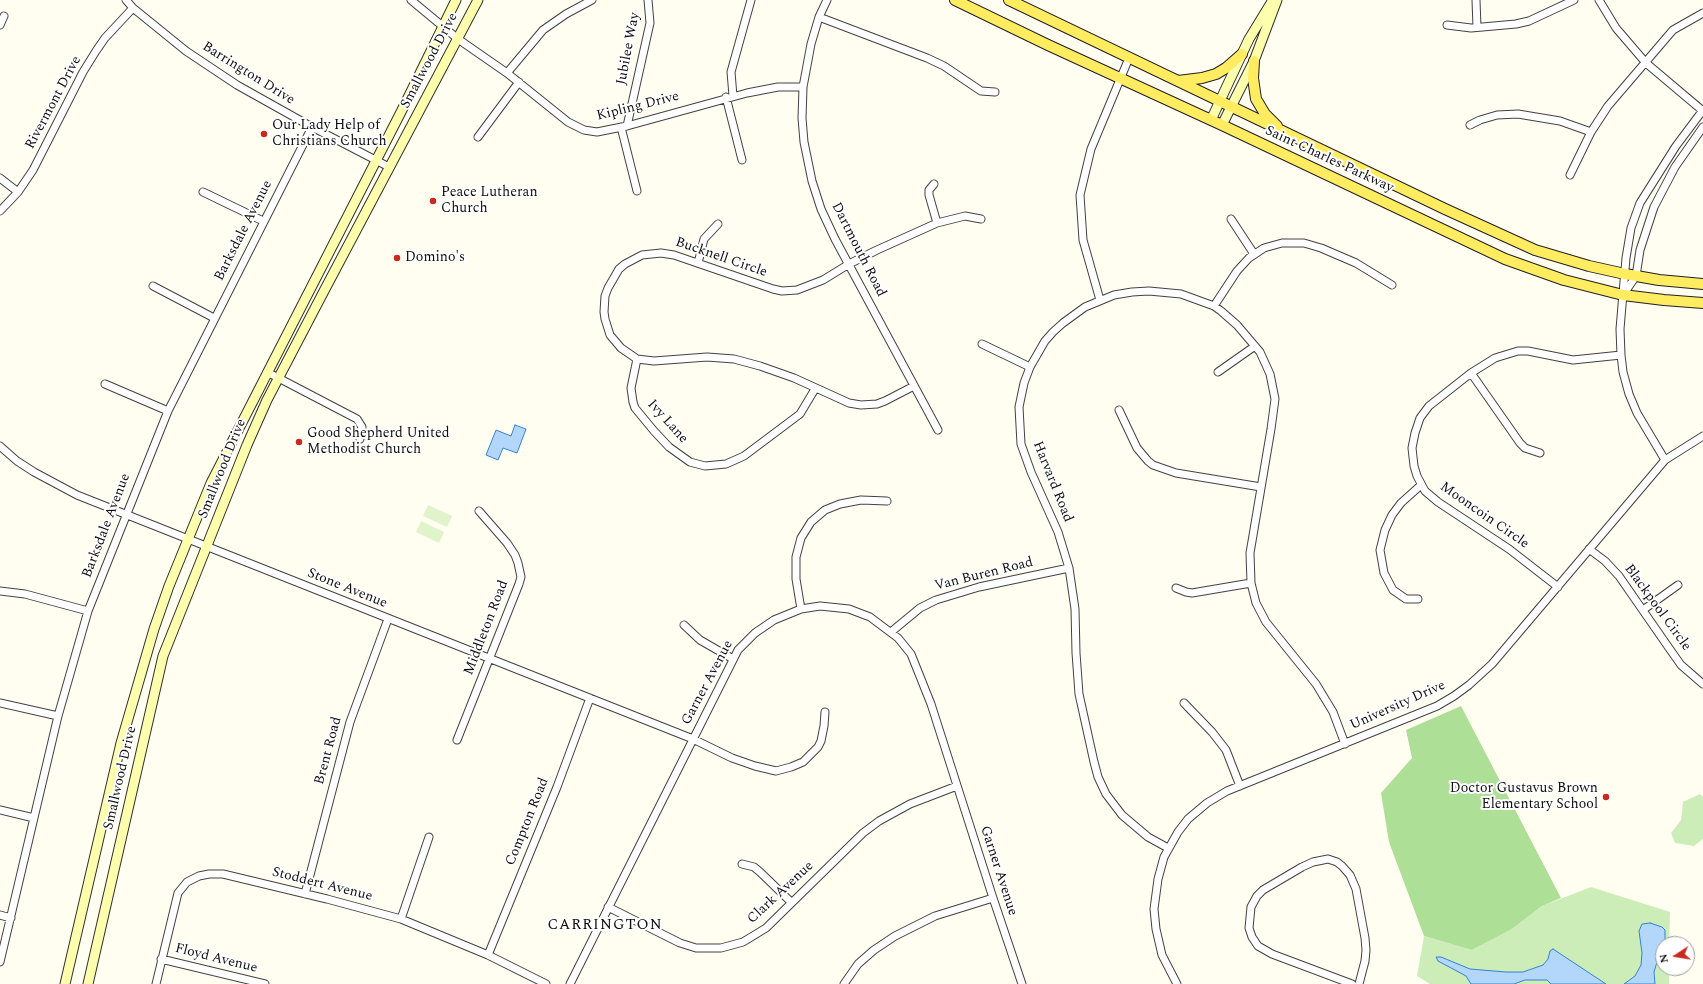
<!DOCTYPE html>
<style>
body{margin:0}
#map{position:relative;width:1703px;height:984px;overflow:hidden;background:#fffef1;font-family:Spectral,serif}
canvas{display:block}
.north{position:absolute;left:1655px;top:936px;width:40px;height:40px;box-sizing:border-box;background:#fff;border:1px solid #9f9f9f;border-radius:50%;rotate:258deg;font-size:11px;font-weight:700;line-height:16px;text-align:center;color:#0f0f0f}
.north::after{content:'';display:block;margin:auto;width:14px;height:18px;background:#c92a1d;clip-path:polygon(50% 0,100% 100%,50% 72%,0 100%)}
</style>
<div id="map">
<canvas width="1703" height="984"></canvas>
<div class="north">N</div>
</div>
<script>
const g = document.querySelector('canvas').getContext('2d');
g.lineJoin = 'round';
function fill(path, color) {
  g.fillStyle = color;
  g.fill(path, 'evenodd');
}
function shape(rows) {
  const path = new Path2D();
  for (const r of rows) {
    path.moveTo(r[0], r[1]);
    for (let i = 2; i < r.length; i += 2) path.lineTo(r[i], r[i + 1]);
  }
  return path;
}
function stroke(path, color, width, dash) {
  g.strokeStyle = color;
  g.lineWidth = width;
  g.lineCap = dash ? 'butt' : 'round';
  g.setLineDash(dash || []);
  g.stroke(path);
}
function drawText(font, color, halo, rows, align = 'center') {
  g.font = font + ' Spectral,serif';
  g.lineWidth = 4;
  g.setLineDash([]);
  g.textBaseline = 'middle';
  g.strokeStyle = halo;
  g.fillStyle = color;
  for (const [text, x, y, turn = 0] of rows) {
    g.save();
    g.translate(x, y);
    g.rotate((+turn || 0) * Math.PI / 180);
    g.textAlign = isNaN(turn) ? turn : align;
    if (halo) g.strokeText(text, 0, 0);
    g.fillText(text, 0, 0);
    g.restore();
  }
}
fill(shape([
 [1700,794,1703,797,1703,839,1694,846,1675,843,1671,833,1681,820,1683,802],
 [1591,887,1670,912,1669,944,1663,944,1663,968,1669,968,1669,984,1430,984,1417,976,1424,936,1472,950,1512,929,1542,906]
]), '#cdedb8');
fill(shape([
 [1461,706,1561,898,1542,906,1512,929,1472,950,1424,936,1389,842,1381,793,1412,758,1406,730]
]), '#aedf96');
fill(shape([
 [428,505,452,516,447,527,423,516],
 [421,521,444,532,439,543,416,532]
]), '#e0f3ca');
const water = shape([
 [515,425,526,429,517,453,503,448,498,460,486,455,496,430,511,436,515,425],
 [1650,923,1662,927,1665,930,1665,942,1662,955,1657,962,1654,972,1655,984,1624,984,1635,976,1641,965,1642,953,1639,931,1642,924,1650,923],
 [1553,949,1606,984,1551,984,1547,980,1525,980,1514,984,1471,984,1466,976,1438,961,1436,957,1441,957,1470,969,1506,972,1523,972,1543,965,1548,959,1550,951,1553,949]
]);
fill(water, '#b2d7fa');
stroke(water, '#3482d6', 1);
const street = shape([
 [126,0,133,8,186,51,237,85,312,127,389,167],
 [411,0,458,39,507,73,568,122,584,130,597,132,627,126,747,93,778,87,803,87],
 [827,0,819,17,811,44,803,87,802,118,804,142,812,181,821,209,835,239,938,430],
 [1476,0,1477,27],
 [1599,0,1616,28,1646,63,1703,111],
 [819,17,927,58,944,66,981,91,995,92],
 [0,25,4,16],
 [1447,25,1471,28,1516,24,1529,21,1574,0],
 [507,73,543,30,566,14,592,0],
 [733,96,731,72,751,0],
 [726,97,742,160],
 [1470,125,1480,120,1497,115,1518,114,1560,121,1591,132],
 [627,126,650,23,648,0],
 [621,127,637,191],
 [478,137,519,82],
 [1570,175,1591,132,1608,106,1673,30,1703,13],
 [0,178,18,192],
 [934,184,929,190,929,195,937,223],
 [203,192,263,221],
 [0,211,18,192,33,170,83,72,96,51,105,38,133,8],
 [1231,219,1254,254],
 [698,263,704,239,718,224],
 [153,286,214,318],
 [1623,295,1636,276,1640,250,1654,207,1675,167,1703,127],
 [1100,300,1083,240,1080,195,1091,149,1129,58],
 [1214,306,1237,271,1249,258,1264,248,1282,243,1304,243,1321,248,1356,263,1392,285],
 [982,344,1030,367],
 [637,359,631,388,633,402,635,408,654,431,669,447,690,462,705,466,726,464,744,456,800,414,815,389],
 [267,372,357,419,362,427,360,439],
 [1218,372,1255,346],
 [1471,373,1520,443,1525,448,1540,453],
 [105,384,168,411],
 [914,386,885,401,877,404,861,405,849,403,794,378,760,366,734,359,707,357,654,361,637,359,621,348,610,335,605,319,604,312,605,296,608,288,619,269,625,264,642,255,661,253,674,255,773,289,782,291,797,290,823,280,849,264,877,250,937,223,965,216,981,219],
 [1119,410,1137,448,1148,461,1153,465,1176,473,1261,487],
 [0,446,17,461,34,472,77,495,693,739,732,758,755,766,776,771,791,767,803,762,818,747,821,741,824,726,825,712],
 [1665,460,1637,413,1629,394,1623,372,1621,355,1620,329,1626,258,1631,228,1640,203,1676,146,1703,110],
 [1589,549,1605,561,1619,576,1669,648,1681,665,1703,684],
 [1558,587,1509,549,1438,502,1425,491,1417,476,1414,466,1412,448,1415,433,1420,418,1429,406,1471,373,1495,358,1518,351,1528,351,1573,360,1621,355],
 [1176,588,1186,592,1192,593,1251,583],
 [0,591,25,594,88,611],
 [1418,599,1406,599,1393,590,1384,573,1380,550,1385,530,1392,515,1401,503,1421,485],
 [801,609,796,579,796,557,801,538,811,522,825,510,840,504,861,500,887,501],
 [1643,610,1678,585],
 [684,625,700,640,733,659],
 [891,632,920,608,936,600,979,587,1069,568],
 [0,703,58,716],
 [1184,703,1212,732,1226,750,1240,786],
 [457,740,519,584,521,577,518,563,515,555,507,543,479,511],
 [0,810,34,818],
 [1168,848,1148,837,1122,815,1106,794,1098,777,1094,762,1079,694,1076,653,1075,609,1069,568,1058,532,1031,472,1021,444,1019,407,1024,383,1030,367,1045,341,1053,332,1063,323,1085,307,1114,295,1132,292,1149,291,1181,294,1214,306,1221,311,1237,325,1260,352,1270,374,1275,399,1271,429,1250,553,1251,583,1256,603,1266,622,1316,684,1333,712,1345,744],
 [742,864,754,867,760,872,791,902],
 [305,894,350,722,388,619],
 [608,907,680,943,696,948,721,948,743,942,766,928,863,833,879,821,910,804,957,786],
 [0,915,11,918],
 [401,919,429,837],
 [488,955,557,787,590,698],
 [161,959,265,984],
 [0,962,58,716,88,611,168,411,312,127],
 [156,984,178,893,187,882,199,876,209,874,223,874,327,899,401,919,488,955,546,984],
 [570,984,738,650,755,633,774,620,801,609,820,606,849,609,870,617,898,638,911,654,931,704,993,898,1022,984],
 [844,984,858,964,874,950,895,936,935,916,993,898],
 [1177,984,1162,955,1156,929,1154,909,1158,879,1164,857,1178,832,1188,819,1207,803,1227,791,1437,706,1454,696,1469,685,1492,664,1665,460,1703,436],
 [1352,984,1272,954,1258,946,1252,937,1249,928,1251,907,1257,896,1263,890,1302,867,1313,862,1328,859,1337,862,1342,866,1350,875,1356,889,1365,938,1366,950,1365,961,1359,984]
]);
const secondary = shape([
 [1211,120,1249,39,1271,3],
 [1222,125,1254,61,1277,0],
 [65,984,121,743,154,629,169,586,211,483,402,110,456,0],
 [88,984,163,656,247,445,267,400,324,291,478,0]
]);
const primary = shape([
 [955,0,1048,45,1222,125,1505,259,1564,280,1623,295,1664,300,1703,303],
 [1009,0,1445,209,1535,250,1589,266,1625,274,1659,280,1703,284],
 [1254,61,1253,78,1256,99,1265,114,1277,126],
 [1178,81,1202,78,1216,74,1226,68,1242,54]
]);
stroke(street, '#424242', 9);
stroke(secondary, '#313131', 11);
stroke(primary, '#202020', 12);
stroke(street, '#fff', 7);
stroke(secondary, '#feffac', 9);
stroke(primary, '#ffec61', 10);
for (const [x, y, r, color] of [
 [264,134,4,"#c92a1d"],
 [433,201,4,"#c92a1d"],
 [397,258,4,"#c92a1d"],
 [299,442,4,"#c92a1d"],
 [1606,797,4,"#c92a1d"]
]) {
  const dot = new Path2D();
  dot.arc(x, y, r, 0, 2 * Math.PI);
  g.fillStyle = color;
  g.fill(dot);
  stroke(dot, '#fff', 1.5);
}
drawText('14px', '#0f0f0f', '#fff', [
 ["Jubilee Way",629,49,-79],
 ["Smallwood Drive",430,61,-62],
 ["Barrington Drive",248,74,32],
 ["Rivermont Drive",54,103,-62],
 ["Kipling Drive",638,107,-14],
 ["Saint Charles Parkway",1329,160,25],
 ["Barksdale Avenue",244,231,-63],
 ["Dartmouth Road",858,250,63],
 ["Bucknell Circle",721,258,19],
 ["Ivy Lane",667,422,48],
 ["Smallwood Drive",223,469,-68],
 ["Harvard Road",1052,482,68],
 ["Mooncoin Circle",1484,516,35],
 ["Barksdale Avenue",107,526,-69],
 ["Van Buren Road",984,575,-14],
 ["Stone Avenue",347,589,22],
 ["Blackpool Circle",1657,608,54],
 ["Middleton Road",487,628,-69],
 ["Garner Avenue",708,683,-62],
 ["University Drive",1398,706,-24],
 ["Brent Road",329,751,-75],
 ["Smallwood Drive",121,778,-77],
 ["Compton Road",528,822,-68],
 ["Garner Avenue",998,871,72],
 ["Stoddert Avenue",322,885,14],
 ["Clark Avenue",781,893,-43],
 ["Floyd Avenue",216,959,14]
]);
drawText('14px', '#0f0f0f', '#fff', [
 ["Our Lady Help of",272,126],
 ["Christians Church",272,142],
 ["Peace Lutheran",441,193],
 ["Church",441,209],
 ["Domino's",405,258],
 ["Good Shepherd United",307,434],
 ["Methodist Church",307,450],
 ["Doctor Gustavus Brown",1598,789,"right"],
 ["Elementary School",1598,805,"right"]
], 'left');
g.letterSpacing = '1px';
drawText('15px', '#0f0f0f', '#fff', [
 ["CARRINGTON",605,926]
]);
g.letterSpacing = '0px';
</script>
